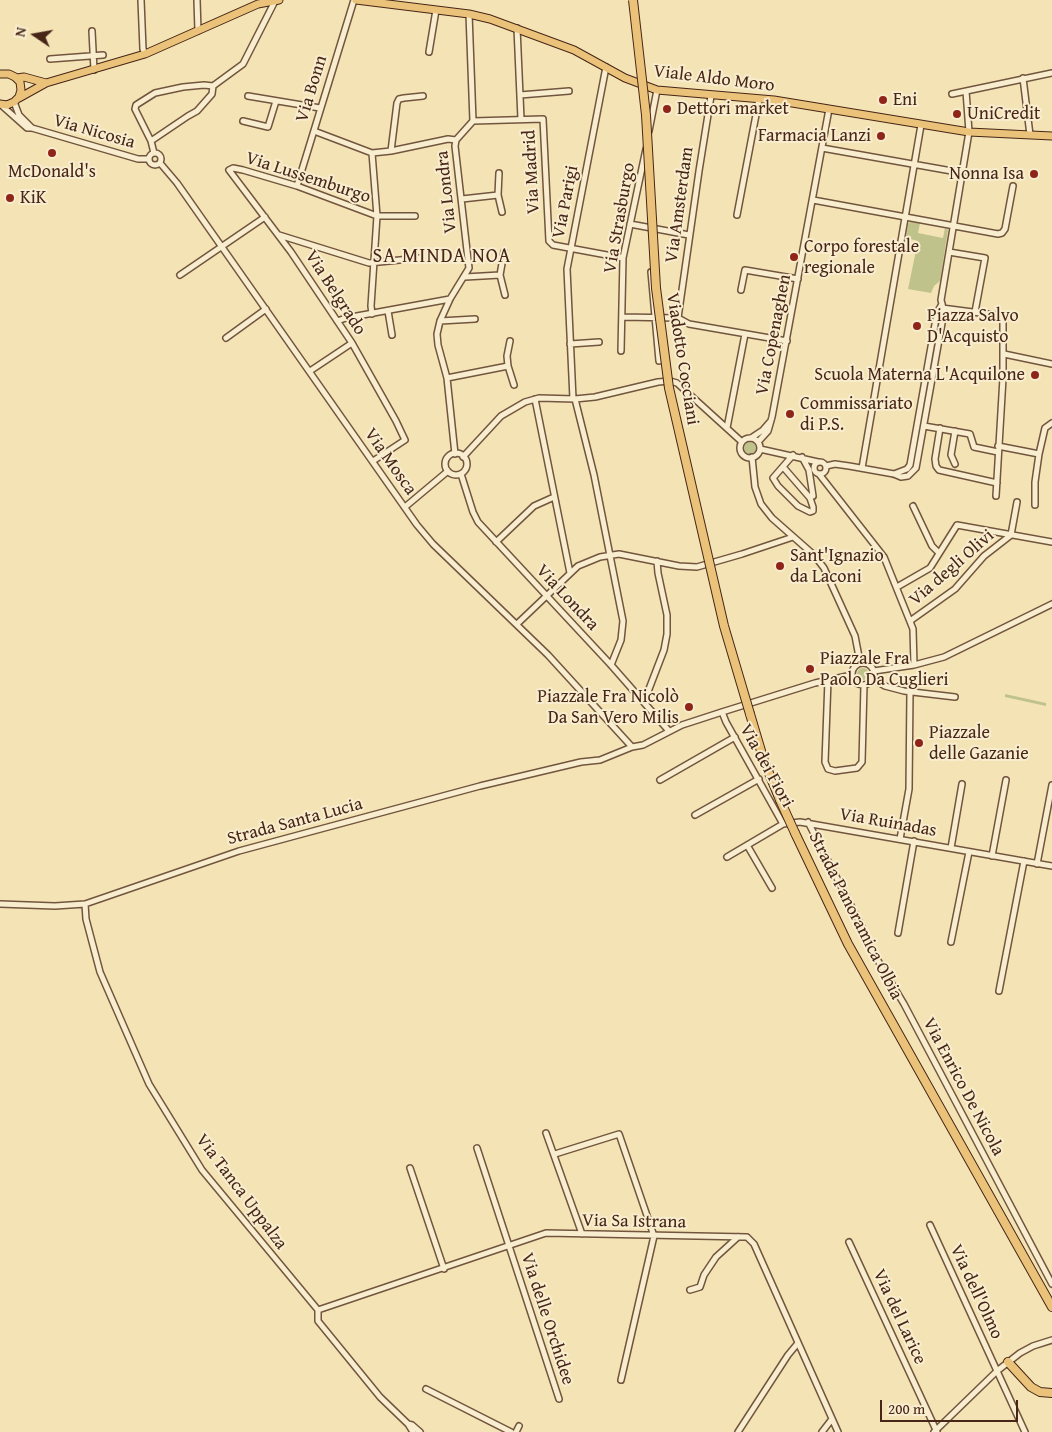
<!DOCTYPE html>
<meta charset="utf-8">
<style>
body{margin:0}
#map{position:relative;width:1052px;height:1432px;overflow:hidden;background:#f4e4b5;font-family:"Gentium Book Plus",serif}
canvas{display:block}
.north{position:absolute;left:10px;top:10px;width:50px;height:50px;-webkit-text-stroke:4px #f8edcf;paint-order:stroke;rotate:282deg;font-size:14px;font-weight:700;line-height:20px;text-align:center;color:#472517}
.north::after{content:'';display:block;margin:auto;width:18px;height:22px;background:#472517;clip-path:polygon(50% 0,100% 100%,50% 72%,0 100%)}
.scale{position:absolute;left:880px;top:1400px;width:138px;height:22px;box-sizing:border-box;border:2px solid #472517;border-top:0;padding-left:6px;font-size:15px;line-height:18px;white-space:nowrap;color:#472517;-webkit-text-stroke:4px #f8edcf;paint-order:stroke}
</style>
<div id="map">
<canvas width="1052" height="1432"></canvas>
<div class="north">N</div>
<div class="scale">200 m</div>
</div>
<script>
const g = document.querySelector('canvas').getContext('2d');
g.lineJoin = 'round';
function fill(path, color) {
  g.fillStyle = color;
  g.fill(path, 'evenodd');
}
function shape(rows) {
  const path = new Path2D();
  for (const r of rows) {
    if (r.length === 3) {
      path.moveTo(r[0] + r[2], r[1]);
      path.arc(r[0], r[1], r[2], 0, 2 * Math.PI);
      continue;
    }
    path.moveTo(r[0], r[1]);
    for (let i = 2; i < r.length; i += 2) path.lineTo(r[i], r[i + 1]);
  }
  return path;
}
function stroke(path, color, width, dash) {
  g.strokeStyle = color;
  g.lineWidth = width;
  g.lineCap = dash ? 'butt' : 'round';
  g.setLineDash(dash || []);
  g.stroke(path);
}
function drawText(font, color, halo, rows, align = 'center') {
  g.font = font + ' "Gentium Book Plus",serif';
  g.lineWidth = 4;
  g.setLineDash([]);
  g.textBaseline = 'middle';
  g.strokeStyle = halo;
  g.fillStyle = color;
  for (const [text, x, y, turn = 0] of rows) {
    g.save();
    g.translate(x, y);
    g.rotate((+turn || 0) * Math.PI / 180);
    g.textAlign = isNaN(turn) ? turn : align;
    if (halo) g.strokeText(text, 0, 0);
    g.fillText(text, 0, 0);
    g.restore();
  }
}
fill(shape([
 [910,222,920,223,918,233,943,238,945,228,948,230,940,281,934,286,931,293,908,289,918,241,906,238,908,224],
 [750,448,6],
 [863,674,6],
 [1005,694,1046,703,1046,706,1005,697]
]), '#bfc38b');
const minor = shape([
 [141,0,143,49,145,54],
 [197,0,198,31],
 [517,28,521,119],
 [92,31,94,70],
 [429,52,436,10],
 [50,59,103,55],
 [1023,78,1030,135],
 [952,94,1052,73],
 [520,95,569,91],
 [248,96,320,108],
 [14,102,19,115,32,128],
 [0,104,27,128,32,128,138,159,148,159],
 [243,121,268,127,276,101],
 [473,121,543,119,549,241,553,245,623,258],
 [314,131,372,153,391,151,448,139,456,140],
 [649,131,657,90],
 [151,141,188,116,197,111,212,94,213,86,243,64,275,1],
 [822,148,963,173],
 [391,151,397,103,399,99,404,98,423,96],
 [155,159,6],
 [154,153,151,141,135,109,136,105,155,93,183,87,204,85,213,86],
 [372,153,377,216,371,306,372,314],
 [160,163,177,183,417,525,433,544,548,655,632,747],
 [499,173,498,195,502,212],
 [297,186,354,0],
 [462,199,498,195],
 [813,200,998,234,1002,233,1005,229,1013,186],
 [737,215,759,99],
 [630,224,689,235],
 [279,235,369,263,420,258],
 [504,252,500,275,505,295],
 [949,252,985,258,975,312],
 [651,272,659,361],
 [180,275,265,217],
 [465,277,500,275],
 [741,290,745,270,798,279],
 [942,308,1003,316,1003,378,996,496],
 [388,311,392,335],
 [622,317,678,318],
 [678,318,699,171,711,96],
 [678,318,689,324,787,341],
 [337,321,346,318,450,299],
 [440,321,475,319],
 [226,338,266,309],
 [570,344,599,342],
 [621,351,623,258,646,149],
 [1004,354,1052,364],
 [508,366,507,356,510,341],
 [310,371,352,343],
 [447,378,508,366,514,385],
 [535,399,570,573],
 [573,399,567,269,606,67],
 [575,399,594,475,623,621,621,640,611,665],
 [924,426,970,434,974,447,998,452],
 [727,428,745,334],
 [940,428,935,459,936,466,939,470,997,483],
 [751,438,763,430,770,422],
 [750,448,10],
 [758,442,768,431,772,417,829,109],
 [998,446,1039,454],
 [760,449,818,462],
 [456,464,11],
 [455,454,447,378,438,345,437,334,440,321,450,299,469,268,455,146,456,140,473,121,469,14],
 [463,457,501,416,525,402,539,398,575,399,595,397,658,382,670,381,677,383,742,442],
 [752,457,755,487,761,504,772,518,814,555,824,568,855,636,860,662],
 [802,457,809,470,813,496],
 [373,461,405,440,396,421,352,343,291,252,229,170,233,168,243,170,297,186,377,216,415,216],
 [820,468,6],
 [955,464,951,455,955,431],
 [826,466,835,464,849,466,894,474,901,477,908,476,916,468,944,312,941,300,969,132,966,91],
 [784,468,810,498,813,507,813,511,810,512,798,506,778,486,773,478,793,455],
 [862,468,921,125],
 [461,474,473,512,478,522,611,665,669,731],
 [819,474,884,557,913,629,914,665],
 [894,474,907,469,910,465,937,313,942,304],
 [1035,505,1035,482,1039,454,1045,428,1052,423],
 [913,506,932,546,939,553],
 [405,507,448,471],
 [496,542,534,506,554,497],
 [897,587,930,568,957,525,1052,542],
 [910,621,955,589,984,556,1011,535,1017,502],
 [517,624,578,566,600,557,619,554,679,566,697,567,742,554,793,537],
 [863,674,11],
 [874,671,914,665,944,657,1052,604],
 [873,679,885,686,904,691,955,697],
 [828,680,825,762,828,769,835,771,857,768,862,762,864,685],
 [644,702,664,650,667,634,667,615,658,573,657,561],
 [722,712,726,722,783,824],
 [660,780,735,737],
 [695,815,759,779],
 [808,822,862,927,871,949,904,1004,1052,1284],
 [900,839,909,789,910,692],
 [747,845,772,888],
 [951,848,962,784],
 [992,856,1006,780],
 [727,857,783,824,800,822,1052,866],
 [1037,864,1052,785],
 [0,904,55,906,85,904,239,851,480,786,581,762,600,760,632,747,643,745,682,725,722,712,815,683,852,675],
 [85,904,86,919,100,972,149,1084,202,1170,318,1310,318,1321,380,1397,408,1424,412,1425,420,1432],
 [898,933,914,841],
 [951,942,969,852],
 [999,991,1024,861],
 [546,1133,582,1234],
 [477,1148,559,1399],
 [555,1154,619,1134,654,1236,621,1380],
 [410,1168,444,1269],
 [930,1225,1025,1432],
 [849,1242,937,1432],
 [690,1290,700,1287,704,1275,716,1257,738,1237],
 [318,1310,546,1233,747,1237,754,1244,838,1432],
 [426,1389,511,1432],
 [408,1424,413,1432],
 [516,1432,519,1426],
 [738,1432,788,1355,798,1343],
 [822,1432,832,1419],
 [934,1432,997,1371,1020,1353,1033,1346,1052,1340]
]);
const major = shape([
 [356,0,469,14,490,19,574,50,625,78,657,90,774,100,969,132,1052,136],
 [0,74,9,74,15,77,20,82,21,90,19,97,14,102,7,105,0,104],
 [17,78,24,77,46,83],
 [19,98,46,83,145,54,258,4,279,0]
]);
const highway = shape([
 [750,714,764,761,780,800],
 [795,833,848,944,1052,1307],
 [1008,1362,1031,1387,1040,1392,1052,1393]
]);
stroke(minor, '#72553e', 8);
stroke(major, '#472517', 9);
stroke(highway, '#472517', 10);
stroke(minor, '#f8edcf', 5);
stroke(major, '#eac27a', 7);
stroke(highway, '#eac27a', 8);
const highwayBridge = shape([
 [633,0,646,115,656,288,669,388,724,626,750,714],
 [780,800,795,833]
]);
stroke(highwayBridge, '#472517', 10, []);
stroke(highwayBridge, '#eac27a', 8);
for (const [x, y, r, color] of [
 [883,100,5,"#8f2418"],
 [667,109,5,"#8f2418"],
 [957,114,5,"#8f2418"],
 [881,136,5,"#8f2418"],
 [52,153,5,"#8f2418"],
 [1034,174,5,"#8f2418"],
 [10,198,5,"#8f2418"],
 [794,257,5,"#8f2418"],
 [917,326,5,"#8f2418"],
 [1035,375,5,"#8f2418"],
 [790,414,5,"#8f2418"],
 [780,566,5,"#8f2418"],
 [810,669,5,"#8f2418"],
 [689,707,5,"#8f2418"],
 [919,743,5,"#8f2418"]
]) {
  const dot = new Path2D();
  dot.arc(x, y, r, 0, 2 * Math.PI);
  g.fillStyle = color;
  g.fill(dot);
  stroke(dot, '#f8edcf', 2);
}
drawText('18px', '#472517', '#f8edcf', [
 ["Viale Aldo Moro",714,79,7],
 ["Via Bonn",312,89,-73],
 ["Via Nicosia",94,132,16],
 ["Via Madrid",532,172,-93],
 ["Via Lussemburgo",308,178,18],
 ["Via Londra",447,192,-96],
 ["Via Parigi",566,202,-79],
 ["Via Amsterdam",680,205,-82],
 ["Via Strasburgo",620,218,-80],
 ["Via Belgrado",335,293,57],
 ["Via Copenaghen",774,335,-79],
 ["Viadotto Cocciani",682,359,81],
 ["Via Mosca",390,462,55],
 ["Via degli Olivi",952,568,-41],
 ["Via Londra",567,598,47],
 ["Via dei Fiori",766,766,61],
 ["Strada Santa Lucia",295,822,-15],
 ["Via Ruinadas",888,823,10],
 ["Strada Panoramica Olbia",855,916,63],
 ["Via Enrico De Nicola",963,1087,62],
 ["Via Tanca Uppalza",241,1192,53],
 ["Via Sa Istrana",634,1222,1],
 ["Via dell'Olmo",976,1292,65],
 ["Via del Larice",899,1317,65],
 ["Via delle Orchidee",547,1319,72]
]);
drawText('18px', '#472517', '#f8edcf', [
 ["Eni",893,100],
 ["Dettori market",677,109],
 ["UniCredit",967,114],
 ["Farmacia Lanzi",871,136,"right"],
 ["McDonald's",52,172,"center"],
 ["Nonna Isa",1024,174,"right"],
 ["KiK",20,198],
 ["Corpo forestale",804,247],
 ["regionale",804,268],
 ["Piazza Salvo",927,316],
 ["D'Acquisto",927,337],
 ["Scuola Materna L'Acquilone",1025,375,"right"],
 ["Commissariato",800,404],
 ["di P.S.",800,425],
 ["Sant'Ignazio",790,556],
 ["da Laconi",790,577],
 ["Piazzale Fra",820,659],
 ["Paolo Da Cuglieri",820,680],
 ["Piazzale Fra Nicolò",679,697,"right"],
 ["Da San Vero Milis",679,718,"right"],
 ["Piazzale",929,733],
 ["delle Gazanie",929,754]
], 'left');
g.letterSpacing = '1px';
drawText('20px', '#472517', '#f8edcf', [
 ["SA MINDA NOA",442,257]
]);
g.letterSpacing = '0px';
</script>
